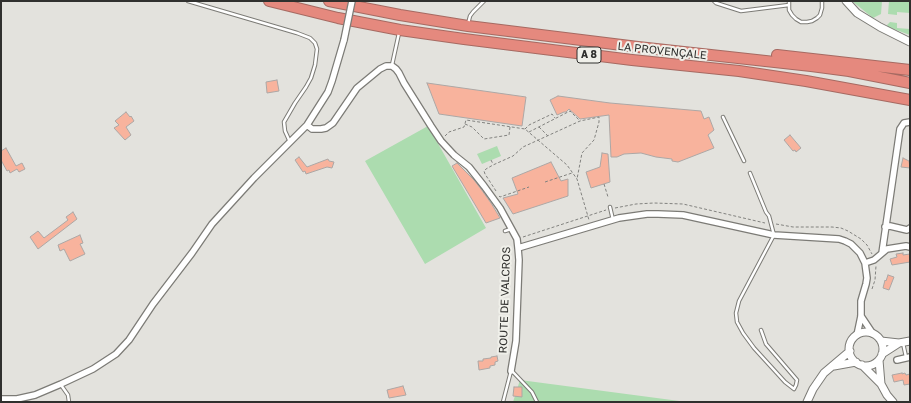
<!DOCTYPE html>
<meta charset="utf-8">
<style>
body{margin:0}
#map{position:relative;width:911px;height:403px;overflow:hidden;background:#e3e2dd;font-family:"Golos Text",sans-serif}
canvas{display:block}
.frame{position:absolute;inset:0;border:2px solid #30302e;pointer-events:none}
</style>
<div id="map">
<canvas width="911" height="403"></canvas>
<div class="frame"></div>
</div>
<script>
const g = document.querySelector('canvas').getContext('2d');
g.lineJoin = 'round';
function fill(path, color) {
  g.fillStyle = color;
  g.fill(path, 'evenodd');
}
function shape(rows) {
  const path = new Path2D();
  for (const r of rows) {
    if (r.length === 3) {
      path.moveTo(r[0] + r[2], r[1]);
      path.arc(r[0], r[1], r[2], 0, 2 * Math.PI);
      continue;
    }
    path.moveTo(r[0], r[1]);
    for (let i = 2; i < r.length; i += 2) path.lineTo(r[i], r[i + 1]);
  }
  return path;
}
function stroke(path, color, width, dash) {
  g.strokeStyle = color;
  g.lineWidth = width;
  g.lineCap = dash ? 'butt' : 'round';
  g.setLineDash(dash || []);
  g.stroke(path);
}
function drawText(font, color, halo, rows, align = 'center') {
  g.font = font + ' "Golos Text",sans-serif';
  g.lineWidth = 4;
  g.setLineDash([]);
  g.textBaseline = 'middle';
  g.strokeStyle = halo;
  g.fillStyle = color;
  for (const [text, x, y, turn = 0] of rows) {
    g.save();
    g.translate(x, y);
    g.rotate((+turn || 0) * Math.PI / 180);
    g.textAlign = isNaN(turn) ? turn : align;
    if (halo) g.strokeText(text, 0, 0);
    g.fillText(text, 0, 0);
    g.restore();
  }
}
fill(shape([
 [852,1,882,1,881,14,873,18],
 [889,1,910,1,910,13,897,12,897,15,888,14],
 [890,22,897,23,897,28,910,29,910,35,888,27,887,25],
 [428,126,486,228,425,264,365,161],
 [497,146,501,156,482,164,477,154],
 [520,380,687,402,513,402]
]), '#acdcaf');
const building = shape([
 [277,80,279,91,267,93,266,82,277,80],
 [427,83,526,97,522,126,439,114,427,83],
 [558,96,610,103,701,111,704,119,709,117,714,130,708,135,714,148,678,162,672,161,672,159,656,157,641,153,624,154,617,157,611,157,609,115,580,119,569,109,566,112,564,112,557,115,550,100,558,96],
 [126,112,130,117,131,116,134,121,126,127,131,135,125,140,114,128,119,125,115,121,126,112],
 [790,135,801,148,796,152,795,150,793,151,784,140,790,135],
 [6,148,16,166,22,163,25,169,19,172,17,169,10,173,9,170,7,171,1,160,1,151,6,148],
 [602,153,608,154,610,182,591,188,586,172,600,167,602,153],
 [299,157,307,167,328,159,329,161,334,162,332,168,327,167,306,174,305,171,303,172,295,160,299,157],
 [903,158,909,161,910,168,901,167,903,158],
 [551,162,561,181,568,179,568,196,513,214,503,198,518,194,512,178,551,162],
 [457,163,474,180,481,189,491,203,500,218,486,223,452,166,457,163],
 [73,212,77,219,38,249,30,237,38,231,44,238,68,220,66,217,73,212],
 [80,235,83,243,80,244,85,254,70,261,64,249,60,251,58,245,80,235],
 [903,253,903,255,910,254,910,262,892,265,890,259,897,257,896,254,903,253],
 [888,275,894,277,889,290,883,288,885,280,886,281,888,275],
 [497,356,498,361,495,362,495,365,490,366,490,368,479,370,478,361,483,361,483,359,491,358,491,357,497,356],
 [902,373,902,374,905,373,906,375,910,374,910,384,904,385,903,380,894,382,892,375,902,373],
 [403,386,406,395,389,398,387,390,403,386],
 [514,387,522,387,522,397,513,396,514,387]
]);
fill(building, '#f8b39d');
stroke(building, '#aca7a5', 1);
const service = shape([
 [188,1,297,33,310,38,315,43,317,49,315,65,311,78,306,87,295,103,284,122,285,131,290,142],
 [714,1,716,3,741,11,789,5],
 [789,1,789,10,792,15,796,19,801,22,807,22,812,21,817,18,820,15,822,8,822,1],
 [468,24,470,16,473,12,484,1],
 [392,65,399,33],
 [723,117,744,161],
 [750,173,766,212,769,216,774,235,739,301,736,313,737,322,743,333,754,348,785,382,794,389,796,385,797,380,766,344,761,330],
 [610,207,613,220],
 [505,231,511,229],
 [903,343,906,357],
 [512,371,532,392,537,402],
 [61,385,68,395,69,402],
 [503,402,511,371]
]);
const minor = shape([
 [307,125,312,129,321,129,326,128,333,123,357,88,380,69,386,66,392,66,396,69,399,73,404,83,431,126,441,141,454,155,469,167,484,186,500,208,517,239,518,248,519,260,516,341,511,371],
 [885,227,890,226,907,230,910,228],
 [518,248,619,218,647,214,658,214,683,215,774,235,839,239,845,241,851,244,860,253,865,263,867,278,866,284,861,301,861,316,857,335],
 [882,253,900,129,904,123,910,122],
 [865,263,874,260,887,249,906,246,910,247],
 [861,316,873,334],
 [897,360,910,357],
 [1,399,17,399,35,395,61,384,93,369,116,354,129,340,153,304,192,253,212,224,254,178,307,125,328,92,332,81,344,40]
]);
const tertiary = shape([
 [846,1,857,13,880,27,910,42],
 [866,349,17],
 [881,341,899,343],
 [882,354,899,343,910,341],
 [879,360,881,384],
 [862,365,881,384,887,395,893,402],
 [834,366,856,362],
 [807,402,813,389,824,373,850,351]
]);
const motorway = shape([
 [269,1,338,18,400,30,464,39,632,60,739,71,806,81,910,100],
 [329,1,400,15,468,26,638,47,811,66,849,71,910,83],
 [777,55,910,70]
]);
stroke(service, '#7c7b76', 4.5);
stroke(minor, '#7c7b76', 8);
stroke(tertiary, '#7c7b76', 9);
stroke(motorway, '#a66a62', 12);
stroke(shape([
 [465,124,472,127,484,139,509,135,510,127],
 [539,127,548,136],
 [525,129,529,125,552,114,555,118],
 [529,132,570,111,579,120],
 [445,136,449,132,464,127,466,120,525,129,567,165,577,179,589,220],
 [491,160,493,164],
 [545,182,572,173],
 [604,184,608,197],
 [496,191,485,174,484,171,486,169,493,165,513,156,523,147,580,121,599,117,599,122,594,140,582,153,577,179],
 [499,196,500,197,529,187],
 [615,208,636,204,654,203,683,204,765,223],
 [776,224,793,227,832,227,841,228,848,231,861,239,867,245,872,254],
 [523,237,606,210],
 [872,289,875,280,876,266]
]), '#82827f', 1, [3, 2]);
stroke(service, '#fff', 2.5);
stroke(minor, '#fff', 5.5);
stroke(tertiary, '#fff', 7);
stroke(motorway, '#e5897e', 10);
const minorBridge = shape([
 [344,40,352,1]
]);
stroke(minorBridge, '#7c7b76', 8, []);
stroke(minorBridge, '#fff', 5.5);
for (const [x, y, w] of [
 [589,55,24]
]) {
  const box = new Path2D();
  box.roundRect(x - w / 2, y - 8, w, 16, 3);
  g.fillStyle = '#f0f0ea';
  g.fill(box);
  stroke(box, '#30302e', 1);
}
drawText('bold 10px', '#30302e', null, [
 ["A 8",589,55]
]);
drawText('11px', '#30302e', '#f0f0ea', [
 ["LA PROVENÇALE",662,51,6],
 ["ROUTE DE VALCROS",505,300,-88]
]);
</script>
